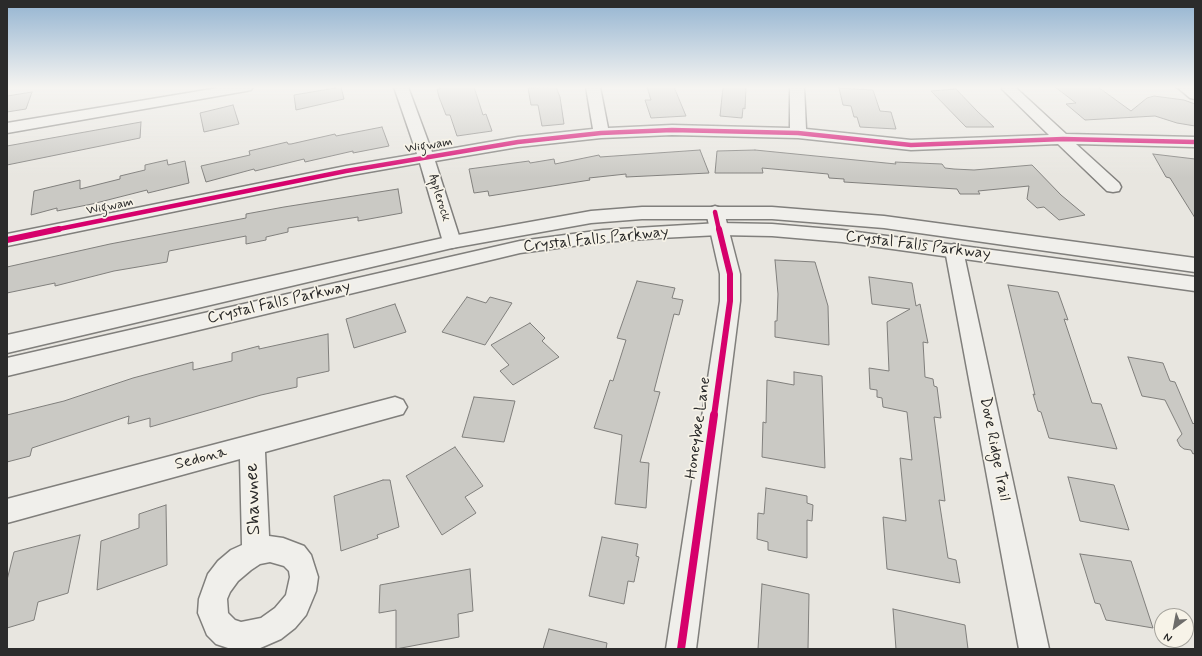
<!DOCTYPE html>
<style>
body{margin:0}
#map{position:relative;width:1202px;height:656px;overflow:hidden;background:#e8e6e0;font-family:Mynerve,sans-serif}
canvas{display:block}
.frame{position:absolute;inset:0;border:8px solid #2b2b2b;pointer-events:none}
.north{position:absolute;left:1154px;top:608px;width:40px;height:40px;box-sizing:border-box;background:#f7f3e8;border:1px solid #a5a39c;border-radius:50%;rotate:212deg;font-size:11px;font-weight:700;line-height:16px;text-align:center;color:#2b2b2b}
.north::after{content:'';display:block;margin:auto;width:14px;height:18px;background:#6d6c6a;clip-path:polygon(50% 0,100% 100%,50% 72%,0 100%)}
</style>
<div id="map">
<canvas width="1202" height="656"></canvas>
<div class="frame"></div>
<div class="north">N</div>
</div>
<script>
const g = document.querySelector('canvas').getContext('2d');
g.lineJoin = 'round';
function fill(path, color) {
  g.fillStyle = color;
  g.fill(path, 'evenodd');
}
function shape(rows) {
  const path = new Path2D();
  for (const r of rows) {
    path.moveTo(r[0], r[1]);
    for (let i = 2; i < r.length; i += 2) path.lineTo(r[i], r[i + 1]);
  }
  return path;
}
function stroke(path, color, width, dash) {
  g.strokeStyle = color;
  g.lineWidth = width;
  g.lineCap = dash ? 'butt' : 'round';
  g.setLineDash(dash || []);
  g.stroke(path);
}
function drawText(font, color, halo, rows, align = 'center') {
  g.font = font + ' Mynerve,sans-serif';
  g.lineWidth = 3.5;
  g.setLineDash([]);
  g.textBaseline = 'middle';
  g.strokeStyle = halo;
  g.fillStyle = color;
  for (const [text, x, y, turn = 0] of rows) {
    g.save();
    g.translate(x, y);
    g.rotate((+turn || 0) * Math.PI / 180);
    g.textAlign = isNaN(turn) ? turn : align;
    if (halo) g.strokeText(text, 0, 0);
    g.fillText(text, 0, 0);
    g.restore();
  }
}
const building = shape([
 [341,87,344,99,296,110,294,95,341,87],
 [440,87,474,87,483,115,486,114,492,131,457,136,450,115,446,115,439,97,437,89,440,89,440,87],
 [556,87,560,97,564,124,542,126,538,105,531,105,528,88,556,87],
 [647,87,674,87,686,116,651,118,645,100,651,100,647,87],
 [723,87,746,87,745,109,743,108,742,118,720,116,723,87],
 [1055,87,1098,87,1131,111,1147,98,1154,96,1184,100,1195,104,1195,126,1177,123,1155,116,1085,120,1066,104,1076,103,1055,87],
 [839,88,873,90,880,111,891,112,896,129,860,127,857,117,854,117,851,106,843,105,839,88],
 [956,89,977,111,994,127,966,127,931,91,956,89],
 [32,92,26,109,7,112,7,96,32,92],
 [233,105,239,124,204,132,200,113,233,105],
 [141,122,140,138,7,165,7,146,141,122],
 [382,127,389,146,353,153,353,151,305,162,304,159,255,171,254,169,206,182,201,166,250,155,249,151,287,142,288,144,291,144,335,134,336,136,382,127],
 [700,150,709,173,626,177,626,174,589,178,590,180,489,196,488,191,474,193,469,169,529,161,530,163,554,159,555,164,599,155,600,157,700,150],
 [755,150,896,164,895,162,942,164,945,168,954,169,974,170,1032,165,1061,195,1085,215,1059,220,1044,207,1037,208,1027,199,1029,186,978,191,980,194,960,194,957,189,844,182,844,179,829,178,828,174,762,168,763,173,715,173,717,151,755,150],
 [1153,154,1195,159,1195,218,1170,178,1166,177,1153,154],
 [167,160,168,165,185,161,189,183,148,193,147,190,92,204,57,211,57,208,31,215,34,191,80,180,80,189,120,179,120,176,145,170,145,165,167,160],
 [398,189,402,213,358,221,358,217,288,228,288,232,266,237,266,240,246,244,246,236,169,251,167,262,114,271,55,286,55,283,7,293,7,267,110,244,246,218,246,214,284,207,398,189],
 [775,260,815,262,828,306,829,345,775,337,775,321,777,321,778,294,775,260],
 [869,277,912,283,916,306,920,304,928,343,923,342,925,377,933,379,934,386,937,387,941,418,934,417,945,501,939,500,948,558,956,560,960,583,887,569,883,517,906,521,900,458,912,460,907,412,883,407,882,398,877,397,877,390,870,389,869,368,889,371,887,322,910,309,872,304,869,277],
 [637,281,675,288,672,298,683,300,679,315,674,314,654,391,660,392,640,462,649,463,646,508,615,504,622,435,594,428,610,380,613,381,626,340,617,338,637,281],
 [1008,285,1058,292,1068,320,1064,319,1092,403,1101,404,1117,449,1049,438,1041,412,1038,411,1033,394,1035,395,1008,285],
 [467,297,486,303,490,297,512,303,485,345,442,332,467,297],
 [395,304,406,332,354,348,346,319,395,304],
 [530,323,545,338,542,341,559,357,513,385,500,371,509,365,491,345,530,323],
 [328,334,329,371,297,378,297,387,261,395,150,427,150,418,128,424,129,416,32,448,30,456,7,462,7,415,64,401,133,378,193,362,193,370,232,361,232,353,259,346,259,349,328,334],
 [1128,357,1163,363,1170,381,1175,382,1193,424,1195,422,1195,453,1193,454,1191,450,1184,449,1180,446,1177,440,1182,434,1165,400,1142,396,1128,357],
 [794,372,822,376,825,468,762,457,763,422,766,423,767,380,794,385,794,372],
 [474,397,515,401,504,442,462,437,474,397],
 [455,447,483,486,465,497,476,513,442,535,406,476,455,447],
 [1068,477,1114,485,1129,530,1080,521,1068,477],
 [383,480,390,480,399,527,377,535,378,538,341,551,334,496,383,480],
 [766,488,807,496,807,503,813,505,812,521,807,520,807,558,768,550,768,542,757,539,758,513,764,514,766,488],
 [166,505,167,565,97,590,101,541,139,528,139,514,166,505],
 [80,535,68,593,38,602,34,620,7,628,7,580,14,552,80,535],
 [602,537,638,544,636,556,639,557,634,582,628,581,624,604,589,596,602,537],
 [1080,554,1131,561,1153,628,1106,620,1100,604,1095,603,1080,554],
 [470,569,473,611,458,614,459,637,396,649,396,610,379,613,380,585,470,569],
 [762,584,809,594,808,649,758,649,762,584],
 [893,609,965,625,968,649,896,649,893,609],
 [549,629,607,643,606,649,543,649,549,629]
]);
fill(building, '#cac9c4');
stroke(building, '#807f7c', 1);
const minor = shape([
 [224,87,253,87,251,90,246,91,7,133,7,123,224,87],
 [394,87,408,87,432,152,518,137,593,129,586,87,600,87,608,128,672,125,790,128,790,87,804,87,806,129,911,140,1049,135,1002,89,1004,87,1015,87,1066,134,1195,137,1195,147,1076,144,1119,183,1121,187,1119,191,1113,192,1107,191,1058,144,911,150,798,138,672,135,601,138,518,147,435,161,461,242,459,246,452,248,445,246,443,242,420,163,346,176,7,246,7,234,346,166,417,154,394,87],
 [1177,87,1193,87,1195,88,1195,99,1190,98,1177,87],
 [715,206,721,208,724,212,740,274,740,301,696,649,666,649,720,301,720,274,706,212,709,208,715,206],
 [954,244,961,246,963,250,1049,649,1019,649,945,250,947,246,954,244],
 [395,397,403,400,407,407,403,414,265,452,269,536,283,538,304,546,311,555,318,577,316,591,306,615,295,628,281,639,258,649,231,649,216,644,207,635,198,613,199,599,208,574,218,561,231,550,242,545,240,459,7,523,7,499,395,397],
 [270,562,284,566,289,571,290,577,286,595,275,608,261,618,241,622,235,620,228,613,227,599,230,592,238,581,251,570,260,564,270,562]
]);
const major = shape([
 [642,207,772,207,884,216,1195,258,1195,272,884,228,772,219,642,219,591,223,452,248,7,353,7,335,452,236,591,211,642,207],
 [719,223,772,224,842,230,1195,277,1195,291,842,242,772,236,719,235,660,238,603,242,520,253,7,376,7,358,520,241,603,230,719,223]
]);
stroke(minor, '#807f7c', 3);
stroke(major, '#807f7c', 3);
fill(minor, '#f0efeb');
fill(major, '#f0efeb');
stroke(shape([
 [715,212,719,230],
 [54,230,346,171,518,142,601,133,672,130,798,133,911,145,1063,139,1195,142]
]), '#d6006c', 4.5);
stroke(shape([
 [7,240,59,229],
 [714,416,730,301,730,274,719,229]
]), '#d6006c', 6);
stroke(shape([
 [681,649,714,415]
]), '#d6006c', 8);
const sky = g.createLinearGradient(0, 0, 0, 178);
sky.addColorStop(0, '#94b4d1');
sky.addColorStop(0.49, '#f5f4f1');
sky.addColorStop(1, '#f5f4f100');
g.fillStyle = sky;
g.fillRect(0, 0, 1202, 178);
drawText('13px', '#2b2b2b', '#f7f3e8', [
 ["Wigwam",429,146,-9],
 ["Applerock",439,198,73],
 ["Wigwam",110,207,-11]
]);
drawText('16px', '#2b2b2b', '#f7f3e8', [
 ["Crystal Falls Parkway",596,240,-6],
 ["Crystal Falls Parkway",918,246,7],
 ["Crystal Falls Parkway",279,303,-13],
 ["Honeybee Lane",699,428,-82],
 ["Dove Ridge Trail",994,449,79],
 ["Sedona",201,459,-15]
]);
drawText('19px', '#2b2b2b', '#f7f3e8', [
 ["Shawnee",254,499,-92]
]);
</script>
